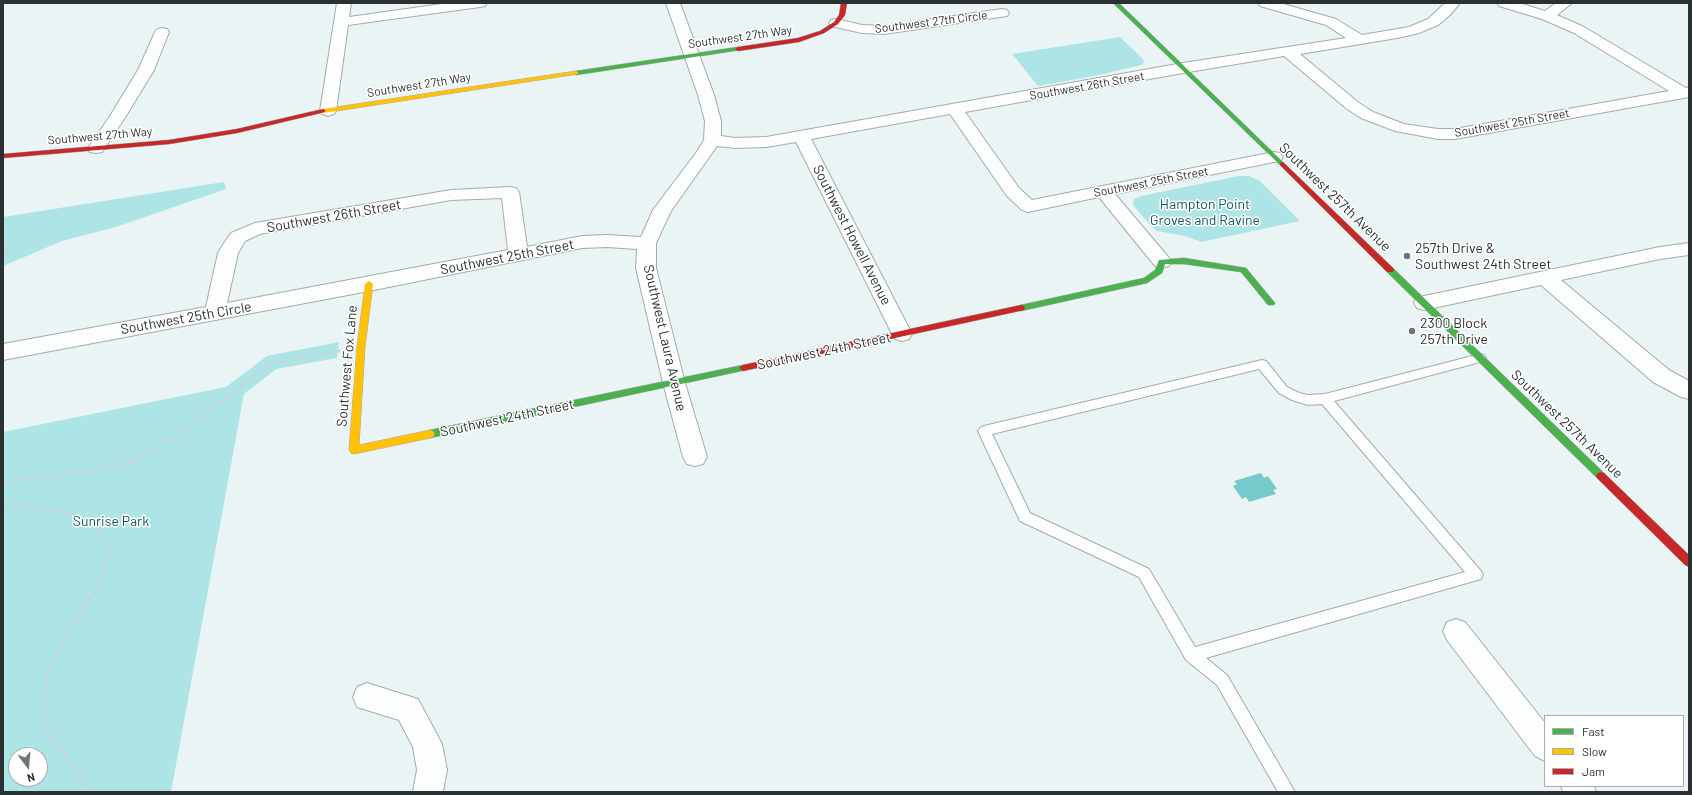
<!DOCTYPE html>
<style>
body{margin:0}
#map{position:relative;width:1692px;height:795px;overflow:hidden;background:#ebf4f4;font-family:Barlow,sans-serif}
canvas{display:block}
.frame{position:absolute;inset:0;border:4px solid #2b3132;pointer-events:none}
.legend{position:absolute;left:1544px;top:715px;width:140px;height:72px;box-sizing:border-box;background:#fff;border:1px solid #aaadad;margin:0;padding:5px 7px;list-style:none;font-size:12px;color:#2b3132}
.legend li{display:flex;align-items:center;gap:8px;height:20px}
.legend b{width:20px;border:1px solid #aaadad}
.north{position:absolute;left:8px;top:747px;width:40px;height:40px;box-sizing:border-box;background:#fff;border:1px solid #aaadad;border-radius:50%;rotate:164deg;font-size:11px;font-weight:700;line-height:16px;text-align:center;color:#2b3132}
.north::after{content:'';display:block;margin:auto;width:14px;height:18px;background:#6e7576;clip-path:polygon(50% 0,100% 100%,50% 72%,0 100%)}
</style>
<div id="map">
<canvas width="1692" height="795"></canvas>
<div class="frame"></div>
<ul class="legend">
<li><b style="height:5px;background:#4caf50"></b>Fast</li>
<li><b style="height:5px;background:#ffc107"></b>Slow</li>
<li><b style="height:5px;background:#c62828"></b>Jam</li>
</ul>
<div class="north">N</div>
</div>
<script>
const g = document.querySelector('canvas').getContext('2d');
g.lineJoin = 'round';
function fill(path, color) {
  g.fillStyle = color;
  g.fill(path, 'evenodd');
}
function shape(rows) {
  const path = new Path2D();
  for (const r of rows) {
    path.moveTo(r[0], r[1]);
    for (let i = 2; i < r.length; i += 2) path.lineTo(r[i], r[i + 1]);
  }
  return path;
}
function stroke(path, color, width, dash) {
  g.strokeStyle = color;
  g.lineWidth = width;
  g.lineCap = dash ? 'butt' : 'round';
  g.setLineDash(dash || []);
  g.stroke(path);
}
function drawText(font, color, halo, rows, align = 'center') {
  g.font = font + ' Barlow,sans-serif';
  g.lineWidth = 3;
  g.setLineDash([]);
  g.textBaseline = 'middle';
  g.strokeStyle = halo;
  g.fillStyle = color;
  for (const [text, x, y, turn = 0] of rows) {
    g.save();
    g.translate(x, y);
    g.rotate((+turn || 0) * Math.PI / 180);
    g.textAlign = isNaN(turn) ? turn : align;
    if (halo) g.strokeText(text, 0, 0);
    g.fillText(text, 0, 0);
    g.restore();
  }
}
fill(shape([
 [1120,37,1143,59,1144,62,1142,65,1094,76,1038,86,1012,54],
 [1239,176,1249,176,1260,181,1300,221,1201,242,1185,236,1157,231,1151,226,1133,205,1134,199,1141,196],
 [224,182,226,189,116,227,62,241,3,266,3,217],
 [339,342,337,358,276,369,244,394,171,792,3,792,3,432,226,387,267,356],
 [16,755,40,755,40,779,16,779]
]), '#ade4e5');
fill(shape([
 [1261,473,1264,478,1268,476,1277,489,1273,490,1276,494,1249,502,1246,497,1242,499,1233,486,1237,484,1234,481]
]), '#75cbcc');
const lane = shape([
 [1480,354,1484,355,1486,358,1484,361,1334,401,1481,571,1483,575,1481,579,1206,658,1227,675,1295,792,1278,792,1217,685,1186,660,1139,577,1020,521,978,431,980,428,984,426,1262,360,1266,361,1287,387,1299,393,1308,395,1325,394,1480,354],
 [1259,369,1279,393,1292,400,1308,405,1322,404,1465,572,1195,647,1149,569,1030,513,992,434,1259,369]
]);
const street = shape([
 [337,3,351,3,349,17,449,3,487,3,485,6,480,7,348,25,336,111,334,114,328,116,322,114,320,111,337,3],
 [666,3,680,3,714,95,721,121,721,136,735,138,766,137,1183,63,1346,38,1326,25,1260,6,1258,3,1280,3,1336,19,1362,35,1409,27,1428,19,1445,3,1460,3,1450,15,1438,25,1419,33,1397,38,1300,54,1359,103,1373,112,1404,124,1438,129,1455,129,1669,91,1574,33,1542,19,1499,6,1497,3,1519,3,1545,11,1556,3,1572,3,1557,15,1584,27,1686,88,1689,87,1689,97,1455,139,1438,139,1395,131,1361,118,1347,109,1284,56,1183,73,965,112,1019,188,1032,200,1274,152,1280,153,1283,157,1280,161,1274,162,1115,194,1169,258,1172,262,1169,266,1162,268,1155,266,1099,197,1028,212,1022,210,1007,196,950,114,811,139,912,334,909,339,902,341,895,339,892,334,796,142,766,147,735,148,717,146,671,211,656,243,656,268,685,383,707,457,703,464,695,466,687,464,683,457,663,383,636,268,637,249,607,247,582,248,369,291,3,360,3,344,206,307,218,253,224,243,231,233,255,223,451,190,510,187,516,188,519,192,527,247,582,236,607,235,641,237,653,210,696,153,704,140,705,121,698,95,666,3],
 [502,198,508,250,227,303,238,253,245,241,260,234,451,200,502,198],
 [1002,9,1007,10,1009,13,1007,16,884,34,862,33,831,26,829,23,831,20,836,19,862,25,884,26,1002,9],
 [162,28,167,29,169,32,154,70,126,116,102,152,96,153,90,152,88,148,110,116,138,70,155,32,157,29,162,28],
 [1689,243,1689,255,1660,259,1561,280,1669,370,1689,381,1689,399,1681,397,1653,382,1541,285,1424,310,1417,308,1414,303,1417,298,1424,296,1660,247,1689,243],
 [1456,619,1465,622,1545,723,1545,761,1535,756,1447,640,1443,631,1447,622,1456,619],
 [367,683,418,699,442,744,447,770,443,792,413,792,417,770,413,747,399,720,357,707,353,697,357,687,367,683],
 [1561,786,1594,786,1596,792,1563,792,1561,786]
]);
const fast = shape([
 [1113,3,1119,3,1284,163,1284,165,1280,165,1113,3],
 [738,47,741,49,740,50,576,75,573,73,576,71,738,47],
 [1184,258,1246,268,1275,303,1274,305,1268,305,1241,272,1184,264,1165,264,1162,273,1147,283,1021,311,1017,308,1021,305,1144,278,1155,270,1159,260,1184,258],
 [1390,267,1393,268,1604,473,1606,476,1604,479,1601,480,1598,479,1387,272,1386,270,1387,268,1390,267],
 [743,365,747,368,746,370,430,438,427,437,425,434,427,431,430,430,743,365]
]);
const slow = shape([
 [576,71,578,72,578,74,323,113,320,111,323,109,576,71],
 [369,281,373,284,365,347,359,445,430,430,433,431,435,434,433,437,430,438,354,454,351,453,349,450,357,347,365,284,369,281]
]);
const jam = shape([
 [841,3,847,3,845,15,838,24,824,33,799,42,738,51,735,49,738,47,798,38,820,31,834,22,839,15,841,3],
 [323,109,325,110,325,112,237,133,169,144,3,158,3,154,169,140,237,129,323,109],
 [1282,162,1284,163,1393,268,1394,270,1393,272,1387,272,1280,165,1280,163,1282,162],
 [1021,305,1024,306,1025,308,1024,310,743,371,739,368,743,365,1021,305],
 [1601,472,1604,473,1689,555,1689,567,1685,565,1598,479,1596,476,1598,473,1601,472]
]);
stroke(lane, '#a4abab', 2);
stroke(street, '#a4abab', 2);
stroke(fast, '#a4abab', 1);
stroke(slow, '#a4abab', 1);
stroke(jam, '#a4abab', 1);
stroke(shape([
 [3,246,8,247,3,257],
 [136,459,174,438,270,364,340,351]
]), '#cfd2d3', 2.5, [3, 3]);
stroke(shape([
 [3,481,94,470,126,463,138,458],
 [3,506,37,507,70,513,92,522,100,531,105,541,108,552,106,563,98,585,55,656,49,671,42,702,44,721,47,731,82,777,88,792]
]), '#cfd2d3', 3, [3.5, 3.5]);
fill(lane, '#fcfdfd');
fill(street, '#fcfdfd');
fill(fast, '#4caf50');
fill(slow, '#ffc107');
fill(jam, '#c62828');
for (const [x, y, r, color] of [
 [1407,256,4,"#6e7576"],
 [1412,331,4,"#6e7576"]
]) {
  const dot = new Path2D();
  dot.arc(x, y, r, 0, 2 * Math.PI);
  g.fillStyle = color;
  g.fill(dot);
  stroke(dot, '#fff', 1.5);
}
drawText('12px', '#2b3132', '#fff', [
 ["Southwest 27th Circle",931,22,-7],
 ["Southwest 27th Way",740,37,-8],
 ["Southwest 27th Way",419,85,-9],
 ["Southwest 26th Street",1087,86,-10],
 ["Southwest 25th Street",1512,123,-10],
 ["Southwest 27th Way",100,136,-5],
 ["Southwest 25th Street",1151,182,-11]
]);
drawText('14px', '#2b3132', '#fff', [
 ["Southwest 257th Avenue",1335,197,44],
 ["Southwest 26th Street",334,216,-10],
 ["Southwest Howell Avenue",852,235,63],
 ["Southwest 25th Street",507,257,-11],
 ["Southwest 25th Circle",186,318,-10],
 ["Southwest Laura Avenue",665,338,77],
 ["Southwest 24th Street",824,351,-12],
 ["Southwest Fox Lane",347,366,-85],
 ["Southwest 24th Street",507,418,-12],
 ["Southwest 257th Avenue",1567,424,44]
]);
drawText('14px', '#145759', '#fff', [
 ["Hampton Point",1205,204],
 ["Groves and Ravine",1205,220],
 ["Sunrise Park",111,521]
]);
drawText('14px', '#2b3132', '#fff', [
 ["257th Drive &",1415,248],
 ["Southwest 24th Street",1415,264],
 ["2300 Block",1420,323],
 ["257th Drive",1420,339]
], 'left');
</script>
